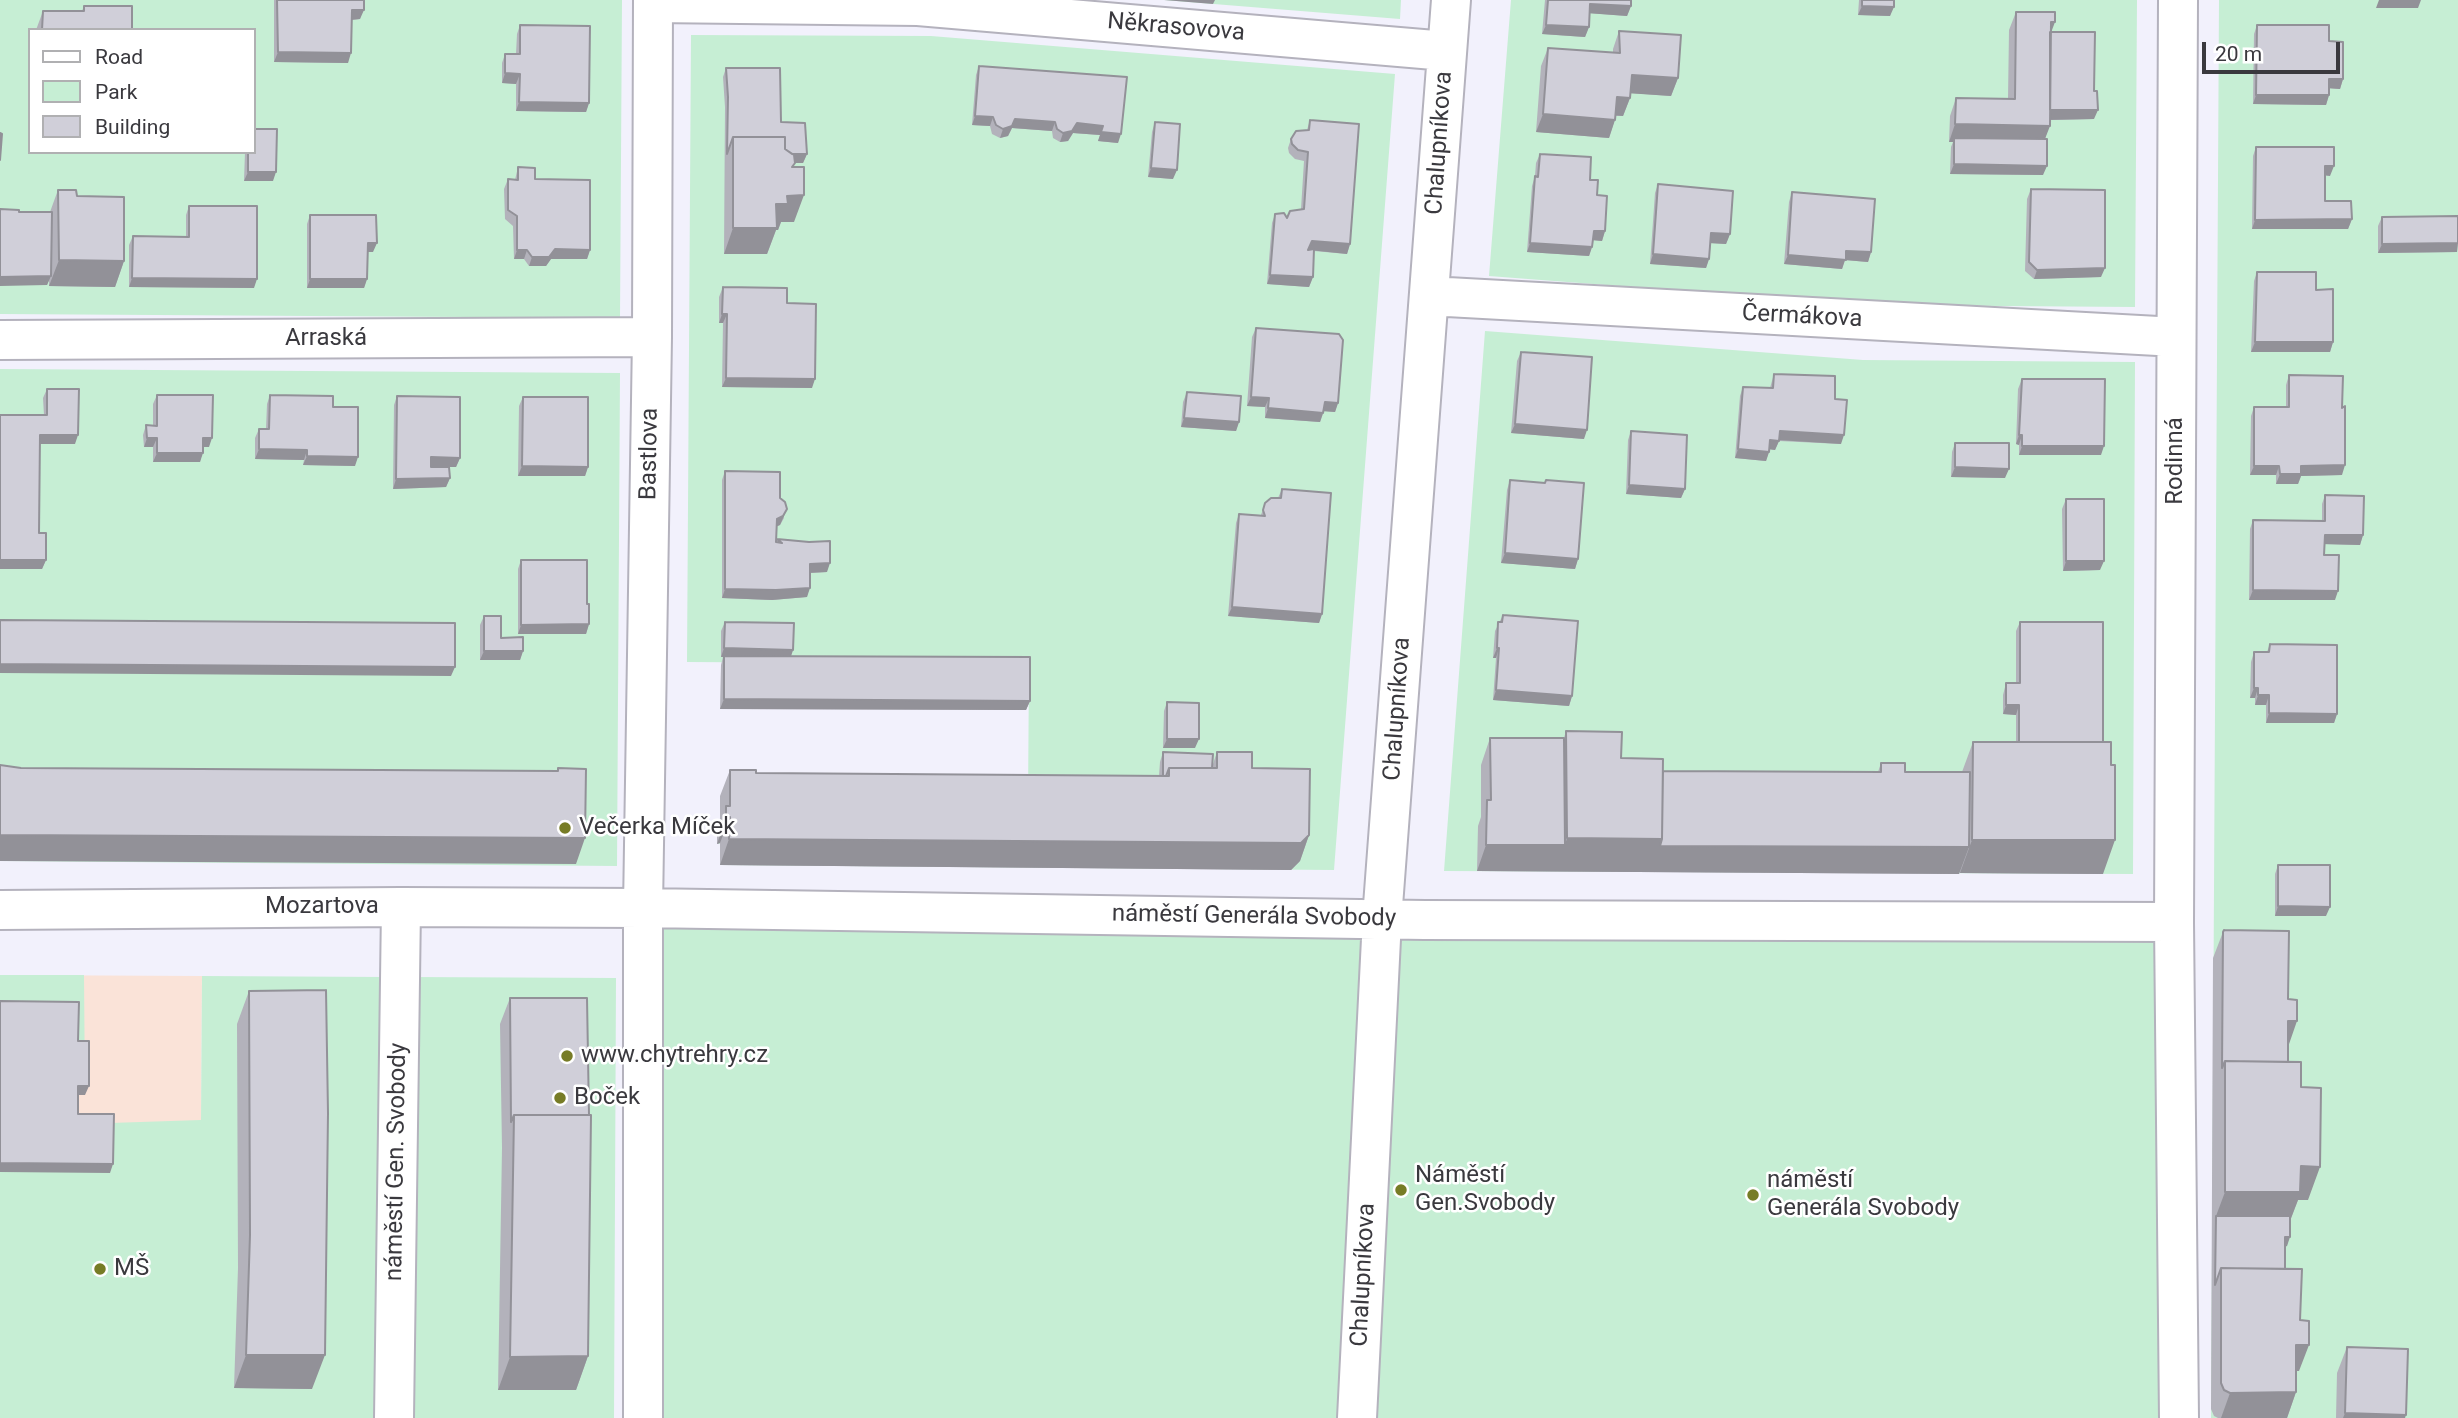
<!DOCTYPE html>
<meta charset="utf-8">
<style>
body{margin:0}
#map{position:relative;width:2458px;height:1418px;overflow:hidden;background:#f2f1fc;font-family:Roboto,sans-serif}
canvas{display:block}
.legend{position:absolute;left:28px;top:28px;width:228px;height:126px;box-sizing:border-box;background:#fff;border:2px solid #b0b0b2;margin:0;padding:9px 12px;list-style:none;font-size:21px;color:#3a393e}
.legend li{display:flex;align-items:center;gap:14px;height:35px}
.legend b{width:35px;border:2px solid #b0b0b2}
.scale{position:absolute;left:2202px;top:42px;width:138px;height:32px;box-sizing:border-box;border:4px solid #3a393e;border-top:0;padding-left:9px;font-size:21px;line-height:24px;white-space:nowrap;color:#3a393e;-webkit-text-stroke:5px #fff;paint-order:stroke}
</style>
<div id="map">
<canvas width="2458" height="1418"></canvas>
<ul class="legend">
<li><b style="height:9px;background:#fff"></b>Road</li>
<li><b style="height:19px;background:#c6eed4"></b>Park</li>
<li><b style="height:19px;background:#d0cfd9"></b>Building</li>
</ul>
<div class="scale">20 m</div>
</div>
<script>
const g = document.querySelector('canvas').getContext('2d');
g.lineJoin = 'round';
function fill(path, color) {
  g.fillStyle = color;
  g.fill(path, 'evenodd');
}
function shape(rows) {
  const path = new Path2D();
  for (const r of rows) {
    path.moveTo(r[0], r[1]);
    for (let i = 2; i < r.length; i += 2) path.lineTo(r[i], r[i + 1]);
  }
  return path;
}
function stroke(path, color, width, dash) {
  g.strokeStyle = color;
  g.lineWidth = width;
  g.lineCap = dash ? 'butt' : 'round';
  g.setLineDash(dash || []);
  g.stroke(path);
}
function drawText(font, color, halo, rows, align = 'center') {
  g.font = font + ' Roboto,sans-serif';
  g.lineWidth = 5;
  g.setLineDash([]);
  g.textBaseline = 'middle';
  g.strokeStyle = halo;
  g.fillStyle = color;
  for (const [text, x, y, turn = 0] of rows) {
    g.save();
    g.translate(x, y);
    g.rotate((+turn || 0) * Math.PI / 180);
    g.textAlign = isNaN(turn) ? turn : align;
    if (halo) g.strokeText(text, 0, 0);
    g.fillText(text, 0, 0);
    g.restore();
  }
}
fill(shape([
 [0,975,202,976,199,1418,0,1418]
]), '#fae3d8');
fill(shape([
 [0,0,622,0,620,318,0,314],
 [30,30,254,30,254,152,30,152],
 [1164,0,1401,0,1400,19],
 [1511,0,2137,0,2135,307,1867,305,1489,276],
 [2219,0,2458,0,2458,1418,2211,1418],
 [691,35,931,36,1395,74,1334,870,720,865,720,844,717,843,717,835,715,832,720,832,720,796,1028,801,1029,664,687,662],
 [1485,331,1863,360,2135,362,2133,874,1444,871],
 [0,369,620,373,617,866,0,861],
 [643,908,2174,922,2178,1418,643,1418],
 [0,975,84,975,85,1095,75,1095,75,1123,110,1123,201,1120,202,976,386,977,382,1418,0,1418],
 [411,977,616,978,614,1418,406,1418]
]), '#c6eed4');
const minor = shape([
 [2178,0,2174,922,2179,1418],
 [653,3,918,6,1446,51],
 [1429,296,2176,337],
 [0,340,652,337],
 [0,910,401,907,643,908,1425,920,2174,922],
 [394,1418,401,907],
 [643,1418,643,908,652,337,653,0],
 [1357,1418,1382,919,1451,0]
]);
stroke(minor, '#b4b2bd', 42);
stroke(minor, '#fff', 38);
fill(shape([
 [274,0,364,0,360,19,352,20,348,63,274,62],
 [1545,0,1631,0,1631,6,1627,16,1589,13,1589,27,1585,37,1542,34],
 [1859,0,1894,0,1890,16,1858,15],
 [84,6,132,30,36,30,43,11,82,11],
 [2016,12,2051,32,2094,119,2050,120,2045,139,2043,175,1950,174,1951,147,1953,142,1949,142,1950,116,1956,98,2008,99,2009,30],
 [520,25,589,103,586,112,516,111,516,84,502,83,502,63,505,54,516,54,517,34],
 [2257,25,2329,41,2343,79,2340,89,2329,88,2329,95,2326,105,2253,104,2254,34],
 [1619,31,1678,78,1671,96,1630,93,1630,98,1623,116,1616,116,1609,138,1536,132,1541,66,1548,48,1613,53,1613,49],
 [979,66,1127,77,1118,143,1098,141,1100,135,1073,133,1068,141,1060,142,1053,138,1052,131,1012,128,1008,136,1000,138,992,134,990,126,972,125,976,75],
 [726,68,781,122,807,154,803,163,794,163,793,167,794,222,781,222,778,230,776,230,767,254,724,254,725,107,723,77],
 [1310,120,1350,244,1347,254,1314,251,1313,277,1309,287,1267,284,1272,223,1275,214,1287,218,1301,209,1304,161,1295,159,1289,153,1288,148,1291,139,1307,130],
 [1155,122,1173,179,1148,177,1152,132],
 [2256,147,2330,176,2325,175,2325,201,2352,219,2348,229,2252,229,2253,156],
 [245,152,254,152,273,181,244,181],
 [1540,154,1590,180,1597,195,1605,231,1602,241,1593,240,1592,247,1589,256,1527,252,1532,186,1535,176,1536,163],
 [518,167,535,179,590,250,587,259,551,259,546,266,529,266,524,259,514,259,513,226,505,219,504,189,508,179,515,180],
 [1658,184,1730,234,1726,244,1711,243,1709,259,1706,268,1650,264,1655,193],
 [2031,189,2101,277,2034,279,2025,271,2027,199],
 [58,190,77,196,124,261,115,287,49,286,49,280,47,285,19,212,50,212],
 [1792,192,1871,252,1868,262,1845,260,1842,269,1784,264,1789,202],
 [189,206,254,288,129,287,129,245,133,236,186,237,186,215],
 [310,215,373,252,368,252,367,279,364,288,307,288,307,224],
 [2458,216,2457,252,2378,253,2378,226,2382,217],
 [2257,272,2316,290,2333,342,2330,352,2251,352,2254,281],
 [723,287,812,388,722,387,723,323,719,323,719,297],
 [1256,328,1338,403,1335,412,1324,411,1320,422,1265,418,1265,407,1247,406,1252,337],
 [1521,352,1584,439,1511,433,1517,361],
 [1774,374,1835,399,1841,444,1779,441,1775,450,1770,449,1766,461,1735,458,1740,396,1743,387,1770,388],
 [2289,375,2342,475,2301,476,2298,484,2276,484,2276,475,2250,475,2251,416,2254,407,2286,407,2286,385],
 [2022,379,2101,455,2019,455,2019,445,2016,444,2018,389],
 [47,389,75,444,40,444,39,533,46,560,42,569,0,569,0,415,44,415,43,398],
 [1187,392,1239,422,1236,431,1181,427,1183,402],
 [157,395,209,447,203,447,200,462,153,462,153,447,144,447,143,435,146,425,153,426,153,404],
 [270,395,333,407,355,466,303,465,304,460,255,459,255,438,259,429,266,429,267,404],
 [397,396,460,458,456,467,449,467,450,478,446,487,393,489,394,405],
 [523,397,588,467,585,476,518,476,519,406],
 [1631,431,1685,489,1681,498,1626,494,1628,440],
 [1955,443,2005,478,1951,477,1952,452],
 [725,471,780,498,784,518,780,525,777,526,776,541,777,539,827,572,810,573,807,597,772,600,722,598,722,480],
 [1510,480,1544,483,1546,480,1578,559,1575,569,1501,563,1507,490],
 [1282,489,1322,614,1319,623,1228,616,1236,523,1239,514,1261,515,1265,503,1278,498],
 [2325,495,2363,535,2360,545,2324,544,2324,555,2335,600,2249,600,2250,529,2253,520,2322,521,2322,504],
 [2066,499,2100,570,2063,571,2062,509],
 [521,560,587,604,589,624,586,634,518,634,518,569],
 [1503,615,1572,696,1569,706,1493,700,1496,658,1493,658,1495,631],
 [484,616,501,638,523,651,520,660,480,660,480,625],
 [725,622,793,650,791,656,1030,701,1026,710,720,709,721,665,723,657,721,657,721,631],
 [2020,622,2103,874,1960,873,1960,871,1959,874,1477,871,1478,826,1481,817,1481,765,1490,738,1564,738,1566,731,1621,758,1663,771,1878,772,1881,763,1905,772,1962,772,1973,742,2016,742,2016,715,2003,714,2003,695,2006,683,2016,683,2016,631],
 [2270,644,2337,714,2334,723,2266,723,2266,705,2255,705,2255,698,2250,698,2251,662,2254,652,2267,652],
 [1167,702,1195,748,1163,748,1164,711],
 [1163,752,1212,767,1217,752,1252,768,1309,835,1300,861,1291,870,720,865,720,843,717,844,717,832,720,824,720,796,730,770,756,773,1159,776,1160,762],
 [2278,865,2326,916,2275,916,2275,874],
 [2223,932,2288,999,2288,1062,2301,1087,2308,1200,2298,1200,2290,1221,2287,1246,2285,1247,2285,1269,2299,1371,2296,1371,2296,1392,2287,1418,2218,1418,2214,1416,2211,1409,2213,958],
 [249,991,312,1389,234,1388,238,1268,237,1024],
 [510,998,588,1356,576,1390,498,1390,502,1148,500,1024],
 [2347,1347,2405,1418,2336,1418,2337,1373]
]), '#b3b2bb');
fill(shape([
 [1164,0,1215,0,1213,4],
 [2379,0,2421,0,2418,8,2376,8],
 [1590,4,1631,6,1627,16,1586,13],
 [1862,6,1894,7,1890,16,1858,15],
 [352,10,364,10,360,19,349,20],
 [2051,22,2055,22,2049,38],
 [1546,25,1589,27,1585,37,1542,34],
 [278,52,351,53,348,63,274,62],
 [505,73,520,74,516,84,502,83],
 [1632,75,1678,78,1671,96,1626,93],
 [2329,79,2343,79,2340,89,2325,88],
 [2256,95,2329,95,2326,105,2253,104],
 [1617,97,1630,98,1623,116,1611,115],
 [519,102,589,103,586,112,516,111],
 [2048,110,2098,110,2094,119,2045,120],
 [1543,114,1615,120,1609,138,1536,132],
 [975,116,993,117,990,126,972,125],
 [1015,119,1055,122,1052,131,1012,128,1008,136,1000,138,1003,129],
 [1077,123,1103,126,1100,135,1073,133,1068,141,1060,142,1063,133],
 [1955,124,2050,126,2043,144,1954,138,1953,142,1949,142],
 [1101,132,1121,134,1118,143,1098,141],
 [733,154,807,154,803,163,794,163,785,189,792,167],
 [1954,164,2047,166,2043,175,1950,174],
 [2325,166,2334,166,2330,176,2322,175],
 [1151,168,1177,170,1173,179,1148,177],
 [248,172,276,172,273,181,244,181],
 [804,195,794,222,781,222,778,230,776,230,767,254,724,254,733,228,776,204,787,196],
 [2352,219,2348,229,2252,229,2255,220],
 [1594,231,1605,231,1602,241,1591,240],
 [1711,233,1730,234,1726,244,1708,243],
 [1312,241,1350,244,1347,254,1309,250,1305,259],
 [368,243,377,243,373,252,364,252],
 [1530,243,1592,247,1589,256,1527,252],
 [2458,243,2457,252,2378,253,2382,244],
 [555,249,590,250,587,259,551,259,546,266,529,266,532,257],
 [517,250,527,250,524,259,514,259],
 [1846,251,1871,252,1868,262,1845,260,1842,269,1784,264,1788,255],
 [1653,254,1709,259,1706,268,1650,264],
 [59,260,124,261,115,287,49,286],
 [2105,268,2101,277,2034,279,2037,270],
 [1270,275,1313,277,1309,287,1267,284],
 [51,276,47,285,0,286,0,277],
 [132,278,257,279,254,288,129,287],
 [310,279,367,279,364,288,307,288],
 [722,314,727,314,723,323,719,323],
 [2255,342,2333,342,2330,352,2251,352],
 [726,378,815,379,812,388,722,387],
 [1251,397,1269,398,1265,407,1247,406],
 [1325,402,1338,403,1335,412,1321,411],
 [1268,408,1323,413,1320,422,1265,418],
 [1184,418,1239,422,1236,431,1181,427],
 [1515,424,1587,430,1584,439,1511,433],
 [1780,431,1844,435,1841,444,1777,440],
 [40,435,78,435,75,444,37,444],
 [2019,435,2022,435,2019,445,2016,444],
 [147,438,157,438,153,447,144,447],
 [203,438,212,438,209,447,200,447],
 [1770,440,1779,441,1775,450,1767,449],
 [2022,446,2104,446,2101,455,2019,455],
 [259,449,307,450,304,460,255,459],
 [1738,449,1769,452,1766,461,1735,458],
 [157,453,203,453,200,462,153,462],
 [307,456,358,457,355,466,303,465],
 [431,457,460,458,456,467,427,467],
 [2345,465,2342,475,2301,476,2298,484,2276,484,2280,474,2301,466],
 [522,466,588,467,585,476,518,476],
 [2254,466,2279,466,2276,475,2250,475],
 [1955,467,2009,469,2005,478,1951,477],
 [450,478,446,487,393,489,396,479],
 [1629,485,1685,489,1681,498,1626,494],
 [787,509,780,525,773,528,777,519],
 [2325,535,2363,535,2360,545,2321,544],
 [1505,553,1578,559,1575,569,1501,563],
 [0,560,46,560,42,569,0,569],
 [2066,561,2104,561,2100,570,2063,571],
 [830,563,827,572,807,573,810,564],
 [810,588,807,597,772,600,722,598,725,589],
 [2253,590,2338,591,2335,600,2249,600],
 [1232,607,1322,614,1319,623,1228,616],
 [589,624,586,634,518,634,521,625],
 [724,648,793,650,790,659,721,657],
 [1497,648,1499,648,1496,658,1493,658],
 [484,651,523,651,520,660,480,660],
 [0,664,455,667,451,676,0,673],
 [2254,688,2258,688,2255,698,2250,698],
 [1496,690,1572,696,1569,706,1493,700],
 [2258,695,2269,695,2266,705,2255,705],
 [724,699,1030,701,1026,710,720,709],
 [2006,705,2019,705,2016,715,2003,714],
 [2269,713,2337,714,2334,723,2266,723],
 [1167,739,1199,739,1195,748,1163,748],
 [726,817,730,817,720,843,717,844],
 [0,835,585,838,576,864,0,861],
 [1309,835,1300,861,1291,870,720,865,729,839],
 [1567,838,1662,839,1969,847,1959,874,1477,871,1486,845,1565,845],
 [1972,840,2115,840,2103,874,1960,873],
 [2278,906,2330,907,2326,916,2275,916],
 [2288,1021,2297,1021,2288,1047],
 [78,1086,89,1086,85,1095,75,1095],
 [0,1163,113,1164,110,1173,0,1172],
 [2301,1166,2320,1167,2308,1200,2298,1200,2288,1226,2216,1216,2225,1192],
 [2285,1237,2290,1237,2287,1246,2282,1247],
 [2296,1345,2309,1345,2299,1371,2287,1371],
 [246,1355,325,1355,312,1389,234,1388],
 [588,1356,576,1390,498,1390,510,1357],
 [2296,1392,2287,1418,2221,1418,2230,1393],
 [2345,1413,2406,1415,2405,1418,2343,1418]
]), '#929198');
const building = shape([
 [277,0,364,0,364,10,352,10,351,53,278,52,277,0],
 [1548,0,1631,0,1631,6,1590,4,1589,27,1546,25,1548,0],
 [1862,0,1894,0,1894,7,1862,6,1862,0],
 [84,6,132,6,132,30,42,30,43,11,84,11,84,6],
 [2016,12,2055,12,2055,22,2051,22,2050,126,1955,124,1956,98,2015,99,2016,12],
 [520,25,590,26,589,103,519,102,520,74,505,73,505,54,520,54,520,25],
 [2257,25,2329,25,2329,41,2343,42,2343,79,2329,79,2329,95,2256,95,2257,25],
 [1619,31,1681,35,1678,78,1632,75,1630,98,1617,97,1615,120,1543,114,1548,48,1620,53,1619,31],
 [2050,32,2095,32,2094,91,2097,91,2098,110,2050,110,2050,32],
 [979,66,1127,77,1121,134,1101,132,1103,126,1077,123,1072,131,1063,133,1057,129,1055,122,1015,119,1012,126,1003,129,996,125,993,117,975,116,979,66],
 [726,68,780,68,781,122,805,123,807,154,792,154,785,149,785,137,733,137,727,154,728,97,726,68],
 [1310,120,1359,124,1350,244,1312,241,1308,250,1314,249,1313,277,1270,275,1275,214,1284,213,1287,218,1290,211,1304,209,1308,152,1298,150,1292,144,1291,139,1296,131,1309,130,1310,120],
 [1155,122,1180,124,1177,170,1151,168,1155,122],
 [254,129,277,129,276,172,248,172,248,152,254,152,254,129],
 [0,133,2,134,0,160,0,133],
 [733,137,785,137,785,149,794,155,795,163,792,167,804,167,804,195,787,196,788,204,776,204,777,228,733,228,733,137],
 [1954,138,2047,139,2047,166,1954,164,1954,138],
 [2256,147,2334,147,2334,166,2325,166,2325,201,2351,201,2352,219,2255,220,2256,147],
 [1540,154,1591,157,1590,180,1598,180,1597,195,1607,196,1605,231,1594,231,1592,247,1530,243,1535,176,1538,177,1540,154],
 [518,167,535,168,535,179,590,180,590,250,555,249,549,257,532,257,527,250,517,250,517,216,508,210,508,179,518,180,518,167],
 [1658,184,1733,191,1730,234,1711,233,1709,259,1653,254,1658,184],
 [2031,189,2105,190,2105,268,2037,270,2029,262,2031,189],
 [58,190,76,190,77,196,124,197,124,261,59,260,58,190],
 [1792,192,1875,199,1871,252,1846,251,1846,260,1788,255,1792,192],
 [189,206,257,206,257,279,132,278,133,236,189,237,189,206],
 [0,209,19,210,19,212,52,212,51,276,0,277,0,209],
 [310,215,376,215,377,243,368,243,367,279,310,279,310,215],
 [2458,216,2458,243,2382,244,2382,217,2458,216],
 [2257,272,2316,272,2316,290,2333,289,2333,342,2255,342,2257,272],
 [723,287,787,288,787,303,816,304,815,379,726,378,727,314,722,314,723,287],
 [1256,328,1339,334,1343,340,1338,403,1325,402,1323,413,1268,408,1269,398,1251,397,1256,328],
 [1521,352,1592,357,1587,430,1515,424,1521,352],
 [1774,374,1835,376,1835,399,1847,400,1844,435,1780,431,1779,441,1770,440,1769,452,1738,449,1743,387,1773,388,1774,374],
 [2289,375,2343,376,2342,408,2345,406,2345,465,2301,466,2301,474,2280,474,2279,466,2254,466,2254,407,2289,407,2289,375],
 [2022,379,2105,379,2104,446,2022,446,2022,435,2019,435,2022,379],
 [47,389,79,389,78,435,40,435,39,533,46,533,46,560,0,560,0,415,47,415,47,389],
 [1187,392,1241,396,1239,422,1184,418,1187,392],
 [157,395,213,395,212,438,203,438,203,453,157,453,157,438,147,438,146,425,157,426,157,395],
 [270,395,333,396,333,407,358,407,358,457,307,456,307,450,259,449,259,429,269,429,270,395],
 [397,396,460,397,460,458,431,457,431,467,449,467,450,478,396,479,397,396],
 [523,397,588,397,588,467,522,466,523,397],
 [1631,431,1687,435,1685,489,1629,485,1631,431],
 [1955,443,2009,443,2009,469,1955,467,1955,443],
 [725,471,780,472,780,498,785,502,787,509,783,516,777,519,776,542,782,543,777,539,809,542,830,541,830,563,810,564,810,588,776,590,725,589,725,471],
 [1510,480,1545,483,1546,480,1584,483,1578,559,1505,553,1510,480],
 [1282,489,1331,493,1322,614,1232,607,1239,514,1265,516,1263,510,1265,503,1271,498,1281,498,1282,489],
 [2325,495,2364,496,2363,535,2325,535,2324,555,2339,555,2338,591,2253,590,2253,520,2325,521,2325,495],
 [2066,499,2104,499,2104,561,2066,561,2066,499],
 [521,560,587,560,587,604,589,604,589,624,521,625,521,560],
 [1503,615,1578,621,1572,696,1496,690,1499,648,1497,648,1498,622,1502,622,1503,615],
 [484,616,501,616,501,638,523,637,523,651,484,651,484,616],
 [0,620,455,623,455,667,0,664,0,620],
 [725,622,794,623,793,650,724,648,725,622],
 [2020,622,2103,622,2103,742,2019,742,2019,705,2006,705,2006,683,2020,683,2020,622],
 [2270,644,2337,645,2337,714,2269,713,2269,695,2258,695,2258,688,2254,688,2254,652,2269,652,2270,644],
 [724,656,1030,657,1030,701,724,699,724,656],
 [1167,702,1199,703,1199,739,1167,739,1167,702],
 [1566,731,1622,732,1621,758,1663,759,1662,839,1567,838,1566,731],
 [1490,738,1564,738,1565,845,1486,845,1487,800,1491,800,1490,738],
 [1973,742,2111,742,2111,765,2115,765,2115,840,1972,840,1973,742],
 [1163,752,1213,754,1212,768,1169,768,1166,776,1163,776,1163,752],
 [1217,752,1252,752,1252,768,1310,769,1309,835,1301,843,729,839,730,817,726,817,726,806,730,806,730,770,756,770,756,773,1169,776,1169,768,1217,768,1217,752],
 [1881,763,1905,763,1905,772,1970,772,1969,847,1660,846,1662,839,1663,771,1881,772,1881,763],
 [0,765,21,768,558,771,558,768,586,769,585,838,0,835,0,765],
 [2278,865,2330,865,2330,907,2278,906,2278,865],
 [2224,930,2289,931,2288,999,2297,1000,2297,1021,2288,1021,2288,1062,2225,1061,2222,1068,2223,932,2224,930],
 [326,990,328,1113,325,1355,246,1355,250,1235,249,991,326,990],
 [510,998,587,998,589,1115,514,1115,511,1122,510,998],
 [0,1001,79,1002,78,1041,89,1041,89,1086,78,1086,78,1114,114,1114,113,1164,0,1163,0,1001],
 [2225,1061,2301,1062,2301,1087,2321,1088,2320,1167,2301,1166,2300,1192,2225,1192,2225,1061],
 [514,1115,591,1115,588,1356,510,1357,514,1115],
 [2216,1216,2290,1216,2290,1237,2285,1237,2285,1269,2221,1268,2215,1285,2216,1216],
 [2221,1268,2302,1269,2300,1320,2309,1321,2309,1345,2296,1345,2296,1392,2230,1393,2224,1390,2221,1383,2221,1268],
 [2347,1347,2408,1349,2406,1415,2345,1413,2347,1347]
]);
fill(building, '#d0cfd9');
stroke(building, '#929198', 2);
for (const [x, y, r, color] of [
 [565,828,7,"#777c26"],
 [567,1056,7,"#777c26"],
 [560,1098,7,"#777c26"],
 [1401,1190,7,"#777c26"],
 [1753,1195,7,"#777c26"],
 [100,1269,7,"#777c26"]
]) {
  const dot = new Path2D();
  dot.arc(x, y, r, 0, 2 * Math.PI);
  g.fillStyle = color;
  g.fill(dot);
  stroke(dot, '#fff', 2.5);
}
drawText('24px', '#3a393e', '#fff', [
 ["Někrasovova",1176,28,5],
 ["Chalupníkova",1440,143,-86],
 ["Čermákova",1802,317,3],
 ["Arraská",326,339],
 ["Bastlova",650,454,-89],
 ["Rodinná",2176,461,-90],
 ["Chalupníkova",1398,709,-86],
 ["Mozartova",322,907],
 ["náměstí Generála Svobody",1254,917,1],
 ["náměstí Gen. Svobody",397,1162,-89],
 ["Chalupníkova",1364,1275,-87]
]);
drawText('24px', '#3a393e', '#fff', [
 ["Večerka Míček",579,828],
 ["www.chytrehry.cz",581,1056],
 ["Boček",574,1098],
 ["Náměstí",1415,1176],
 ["Gen.Svobody",1415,1204],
 ["náměstí",1767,1181],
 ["Generála Svobody",1767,1209],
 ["MŠ",114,1269]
], 'left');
</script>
